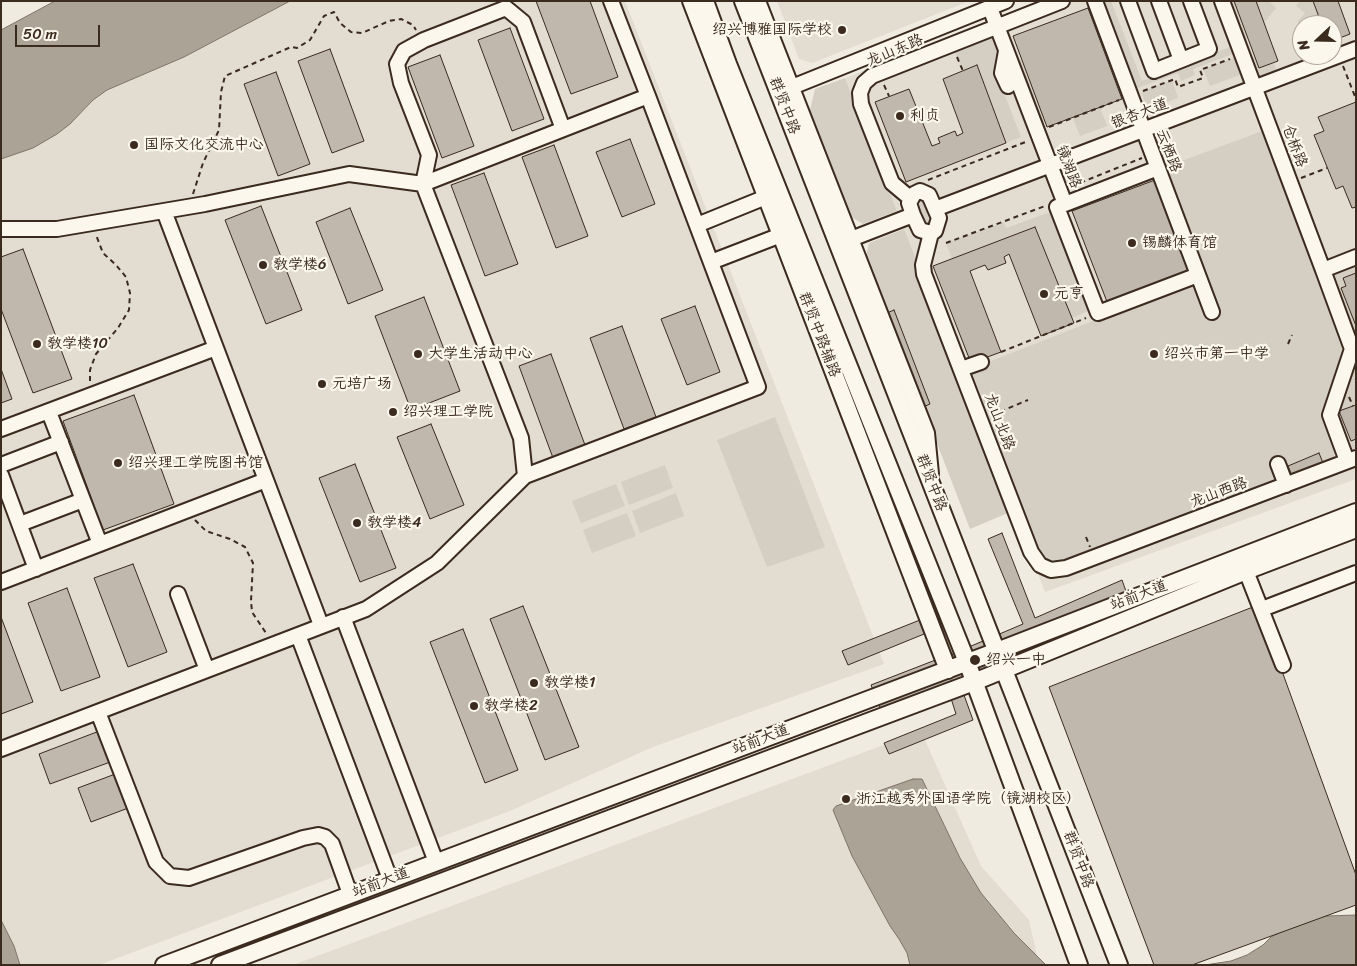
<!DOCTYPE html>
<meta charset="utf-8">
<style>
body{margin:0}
#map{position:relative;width:1357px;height:966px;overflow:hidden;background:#f0ebe0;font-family:Sriracha,sans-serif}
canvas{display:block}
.frame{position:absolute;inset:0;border:2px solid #3b2a1e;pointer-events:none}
.north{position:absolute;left:1292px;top:15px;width:50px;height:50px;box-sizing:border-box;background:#fbf7ec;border:1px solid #aea59a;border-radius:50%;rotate:249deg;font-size:14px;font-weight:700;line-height:20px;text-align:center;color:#3b2a1e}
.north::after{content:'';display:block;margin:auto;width:18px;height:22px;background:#3b2a1e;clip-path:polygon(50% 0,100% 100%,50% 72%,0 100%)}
.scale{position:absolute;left:15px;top:25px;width:85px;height:22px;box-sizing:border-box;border:2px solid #3b2a1e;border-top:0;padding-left:6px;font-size:15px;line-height:18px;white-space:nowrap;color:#3b2a1e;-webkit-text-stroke:4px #fbf7ec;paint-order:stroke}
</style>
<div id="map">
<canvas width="1357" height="966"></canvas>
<div class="frame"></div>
<div class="north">N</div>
<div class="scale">50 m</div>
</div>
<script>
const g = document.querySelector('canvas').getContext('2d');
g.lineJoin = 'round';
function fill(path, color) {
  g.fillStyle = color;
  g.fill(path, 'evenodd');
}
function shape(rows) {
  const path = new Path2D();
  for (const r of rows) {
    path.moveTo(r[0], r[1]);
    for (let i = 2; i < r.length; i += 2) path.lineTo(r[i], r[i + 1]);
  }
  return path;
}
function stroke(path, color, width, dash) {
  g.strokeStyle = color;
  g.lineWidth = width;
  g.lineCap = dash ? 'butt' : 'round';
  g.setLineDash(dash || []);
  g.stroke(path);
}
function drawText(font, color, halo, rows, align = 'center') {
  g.font = font + ' Sriracha,"LXGW WenKai TC",sans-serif';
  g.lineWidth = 4.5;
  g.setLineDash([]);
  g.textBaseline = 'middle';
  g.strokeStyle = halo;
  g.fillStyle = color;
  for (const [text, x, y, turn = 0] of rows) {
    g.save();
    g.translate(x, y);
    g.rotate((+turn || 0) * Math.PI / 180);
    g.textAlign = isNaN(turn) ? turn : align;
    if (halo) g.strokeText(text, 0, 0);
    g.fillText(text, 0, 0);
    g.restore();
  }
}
fill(shape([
 [290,1,625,1,884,664,653,747,510,811,99,965,20,965,14,946,1,920,1,159,33,148,57,134,82,112,93,100,107,90,184,57],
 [777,1,970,1,812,63,799,59],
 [1040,1,1356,1,1356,479,1045,592,845,78],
 [1302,25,1332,25,1332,55,1302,55],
 [921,731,981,866,1029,920,1039,965,293,965]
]), '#e2dcd1');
fill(shape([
 [1102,1,1111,1,1142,81,1230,47,1213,1,1219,1,1236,45,1230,47,1233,54,1193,69,1195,75,1181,81,1178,73,1135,89],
 [1226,1,1234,1,1248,39,1241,42],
 [1256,1,1269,1,1276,8,1264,23],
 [1300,1,1313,1,1322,25,1302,25,1302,38,1298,37,1298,21,1305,13,1296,6],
 [989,37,995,38,1002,50,997,75,1021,137,1006,143,977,65,963,71,955,52],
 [1254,57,1259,68,1273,62,1278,74,1257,81,1249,59],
 [1234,58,1240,75,1210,86,1203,69],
 [1022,60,1045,122,1038,125,1015,62],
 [845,78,897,211,863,224,848,215,809,114,815,89],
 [1172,80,1178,98,1148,109,1141,92],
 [1100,107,1107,126,1080,136,1073,118],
 [1265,130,1349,352,1324,413,1336,450,1334,456,1323,463,1319,454,1292,476,1277,478,1116,540,1117,543,1064,563,1056,564,1044,560,971,369,1192,282,1203,314,1212,312,1163,168],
 [916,196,924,198,935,222,933,228,925,226,916,202],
 [1053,211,1091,310,1072,318,1035,227,952,259,946,243,1004,222,1006,228],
 [904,229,1015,510,970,529,923,407,893,310,887,313,865,261,869,243],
 [1356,262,1356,349,1333,286,1333,274,1338,269],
 [1356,350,1356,450,1345,446,1333,414],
 [775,417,825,547,767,567,717,440],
 [665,465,673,488,629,505,621,482],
 [616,484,625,506,581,523,572,501],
 [676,493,684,516,640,533,632,511],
 [627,513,636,536,592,553,583,530]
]), '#d5cec3');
const water = shape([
 [55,1,290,1,184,57,107,90,93,100,70,124,57,134,33,148,1,159,1,30,55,1],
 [913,779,922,779,960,858,981,893,1014,933,1046,965,910,965,907,953,899,939,890,926,852,856,833,810,836,806,913,779],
 [1356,915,1356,965,1205,965,1231,961,1247,955,1263,945,1271,937,1308,919,1327,916,1356,915],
 [1,920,14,946,20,965,1,965,1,920]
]);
fill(water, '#aca397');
stroke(water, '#7f7367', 1);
const building = shape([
 [536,1,590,1,618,77,571,94,536,1],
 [1234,1,1256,1,1278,61,1259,68,1234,1],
 [1313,1,1338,1,1350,34,1332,41,1332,25,1322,25,1313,1],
 [1088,8,1122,99,1047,127,1013,36,1088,8],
 [510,28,544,119,512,131,478,40,510,28],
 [330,49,364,141,332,153,298,61,330,49],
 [440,55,474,146,442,158,408,67,440,55],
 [977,65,1006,143,906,182,875,102,909,89,932,146,940,143,938,138,955,131,957,136,963,133,943,79,977,65],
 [276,72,310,164,278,176,244,84,276,72],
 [1356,102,1356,207,1352,208,1343,186,1336,189,1314,135,1324,131,1318,117,1356,102],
 [630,139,655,204,622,217,596,152,630,139],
 [554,145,588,236,556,248,522,157,554,145],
 [484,173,518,264,485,276,451,185,484,173],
 [1155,180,1191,276,1109,307,1072,211,1155,180],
 [261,206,302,310,266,324,225,220,261,206],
 [350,208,383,290,348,304,316,222,350,208],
 [1035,227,1074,323,1041,336,1009,254,1004,257,1006,263,988,270,985,265,970,271,1001,352,971,363,933,266,1035,227],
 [23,249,72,379,33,393,1,309,1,257,23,249],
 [1356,273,1356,326,1341,288,1346,286,1343,278,1356,273],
 [424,297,460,391,411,410,375,316,424,297],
 [695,306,720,372,687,385,661,319,695,306],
 [894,310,930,404,923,407,887,313,894,310],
 [622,326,656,417,624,429,590,338,622,326],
 [551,354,585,445,553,458,519,366,551,354],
 [1,369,12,399,1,403,1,369],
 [134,395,174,504,103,530,63,421,134,395],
 [1356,405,1356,439,1351,441,1339,411,1356,405],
 [431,424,464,505,430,519,397,437,431,424],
 [1319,453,1323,463,1292,476,1288,466,1319,453],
 [355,464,396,568,360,582,319,478,355,464],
 [1002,533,1035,618,1122,580,1133,611,960,684,973,720,889,754,884,743,956,714,948,689,884,717,871,685,938,659,929,632,848,665,842,651,935,614,950,655,1023,624,988,539,1002,533],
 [133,564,167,652,128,667,94,578,133,564],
 [67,588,100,677,61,691,28,603,67,588],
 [1258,605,1356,875,1356,905,1192,965,1154,965,1049,687,1258,605],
 [523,606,579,747,545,760,490,619,523,606],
 [1,617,33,702,1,714,1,617],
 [463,629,518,770,485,783,430,642,463,629],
 [102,730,113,761,50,784,39,754,102,730],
 [118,773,131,807,91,822,78,788,118,773]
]);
fill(building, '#c0b8ad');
stroke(building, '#3b2a1e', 1);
const minor = shape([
 [611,1,648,96],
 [758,1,927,433,931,474],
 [1095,1,1212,312],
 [1128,1,1154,71,1209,49,1191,1],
 [1159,1,1181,60],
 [1222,1,1323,270,1356,257],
 [990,8,1065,204,1057,207,1098,313,1198,275],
 [1006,51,1002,73,1008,86],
 [792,87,1006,1],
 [423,184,648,96,758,387,525,476],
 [423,184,429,155,401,83,397,64,404,51,424,40,506,8,523,22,563,129],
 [911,199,892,183,861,104,860,93,864,83,872,76,1062,1],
 [1065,204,1158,168],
 [935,209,1356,49],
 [164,211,321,625],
 [913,215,920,230,931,233],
 [697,225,766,197],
 [1,229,57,229,205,204,349,174,423,184,521,438,525,476,437,563,366,609,1,749],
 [931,233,923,265,924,274,1031,552,1040,565,1051,570,1066,568,1356,458],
 [851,239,913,215,909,203,914,194,920,191,929,195,939,218,935,231,931,233],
 [711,262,781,235],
 [1323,270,1352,349,1330,415,1347,461],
 [961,369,981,362],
 [49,412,100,544],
 [1,429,216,348],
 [1278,464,1286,485],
 [1,465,61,442],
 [1,475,36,569],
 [20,524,83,500],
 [1246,571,1283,665],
 [1,582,266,480],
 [178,594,207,670],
 [1262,609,1356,573],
 [343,617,436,862],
 [298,635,390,879],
 [98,712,156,862,170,876,189,878,303,838,318,835,325,837,332,844,350,894]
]);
const major = shape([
 [691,1,948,670],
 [705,1,728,64,967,662,1079,965],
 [743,1,1119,965],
 [164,965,997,651,1356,512],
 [220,965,974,682,1246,571,1356,529]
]);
stroke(minor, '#3b2a1e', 18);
stroke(major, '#3b2a1e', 20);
stroke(shape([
 [957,57,963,71],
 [1343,66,1356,99],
 [884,85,889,96],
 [1143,91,1175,79,1178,87,1203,78,1200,70,1230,59],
 [1049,127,1119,100],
 [1301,178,1327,168],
 [928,180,1028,141],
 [1072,186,1142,158],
 [193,194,203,163,219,130,221,92,225,76,291,47,297,48,310,40,324,16,334,12,340,23,351,32,362,33,389,21,401,19,413,25,416,30],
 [946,243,1045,206],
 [1288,344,1292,335],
 [1001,352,1086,318],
 [90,381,90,370,96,354,118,328,129,310,130,293,126,277,116,265,103,253,96,235],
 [1349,397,1353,406],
 [992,415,1028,400],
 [195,520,206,531,230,539,245,547,253,563,251,601,252,612,266,633],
 [1086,537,1090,547]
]), '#3b2a1e', 2, [5, 4]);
stroke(minor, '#fbf7ec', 14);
stroke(major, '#fbf7ec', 16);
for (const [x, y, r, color] of [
 [842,30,5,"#3b2a1e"],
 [900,116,5,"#3b2a1e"],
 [134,145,5,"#3b2a1e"],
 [1132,243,5,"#3b2a1e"],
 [263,265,5,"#3b2a1e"],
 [1044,294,5,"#3b2a1e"],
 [37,344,5,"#3b2a1e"],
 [418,354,5,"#3b2a1e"],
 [1154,354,5,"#3b2a1e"],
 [322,384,5,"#3b2a1e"],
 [393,412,5,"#3b2a1e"],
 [118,463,5,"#3b2a1e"],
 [357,523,5,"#3b2a1e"],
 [975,660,6,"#3b2a1e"],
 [534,683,5,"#3b2a1e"],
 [474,706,5,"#3b2a1e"],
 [846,799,5,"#3b2a1e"]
]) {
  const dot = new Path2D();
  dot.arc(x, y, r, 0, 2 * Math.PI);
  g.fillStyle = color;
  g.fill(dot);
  stroke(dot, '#fbf7ec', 2);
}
drawText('15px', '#3b2a1e', '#fbf7ec', [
 ["绍兴博雅国际学校",832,30,"right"],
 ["利贞",910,116],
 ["国际文化交流中心",144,145],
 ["锡麟体育馆",1142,243],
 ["教学楼6",273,265],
 ["元亨",1054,294],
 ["教学楼10",47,344],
 ["大学生活动中心",428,354],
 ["绍兴市第一中学",1164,354],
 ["元培广场",332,384],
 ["绍兴理工学院",403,412],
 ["绍兴理工学院图书馆",128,463],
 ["教学楼4",367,523],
 ["绍兴一中",986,660],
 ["教学楼1",544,683],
 ["教学楼2",484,706],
 ["浙江越秀外国语学院（镜湖校区）",856,799]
], 'left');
drawText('15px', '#3b2a1e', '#fbf7ec', [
 ["龙山东路",895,51,-23],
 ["群贤中路",784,106,69],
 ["银杏大道",1140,114,-21],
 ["仓桥路",1294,146,69],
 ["云栖路",1168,151,69],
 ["镜湖路",1068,167,69],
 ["群贤中路辅路",819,335,69],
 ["龙山北路",999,422,69],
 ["群贤中路",931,483,69],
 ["龙山西路",1219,493,-21],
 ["站前大道",1139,596,-21],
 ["站前大道",761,740,-21],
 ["群贤中路",1078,860,69],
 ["站前大道",381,883,-21]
]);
</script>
